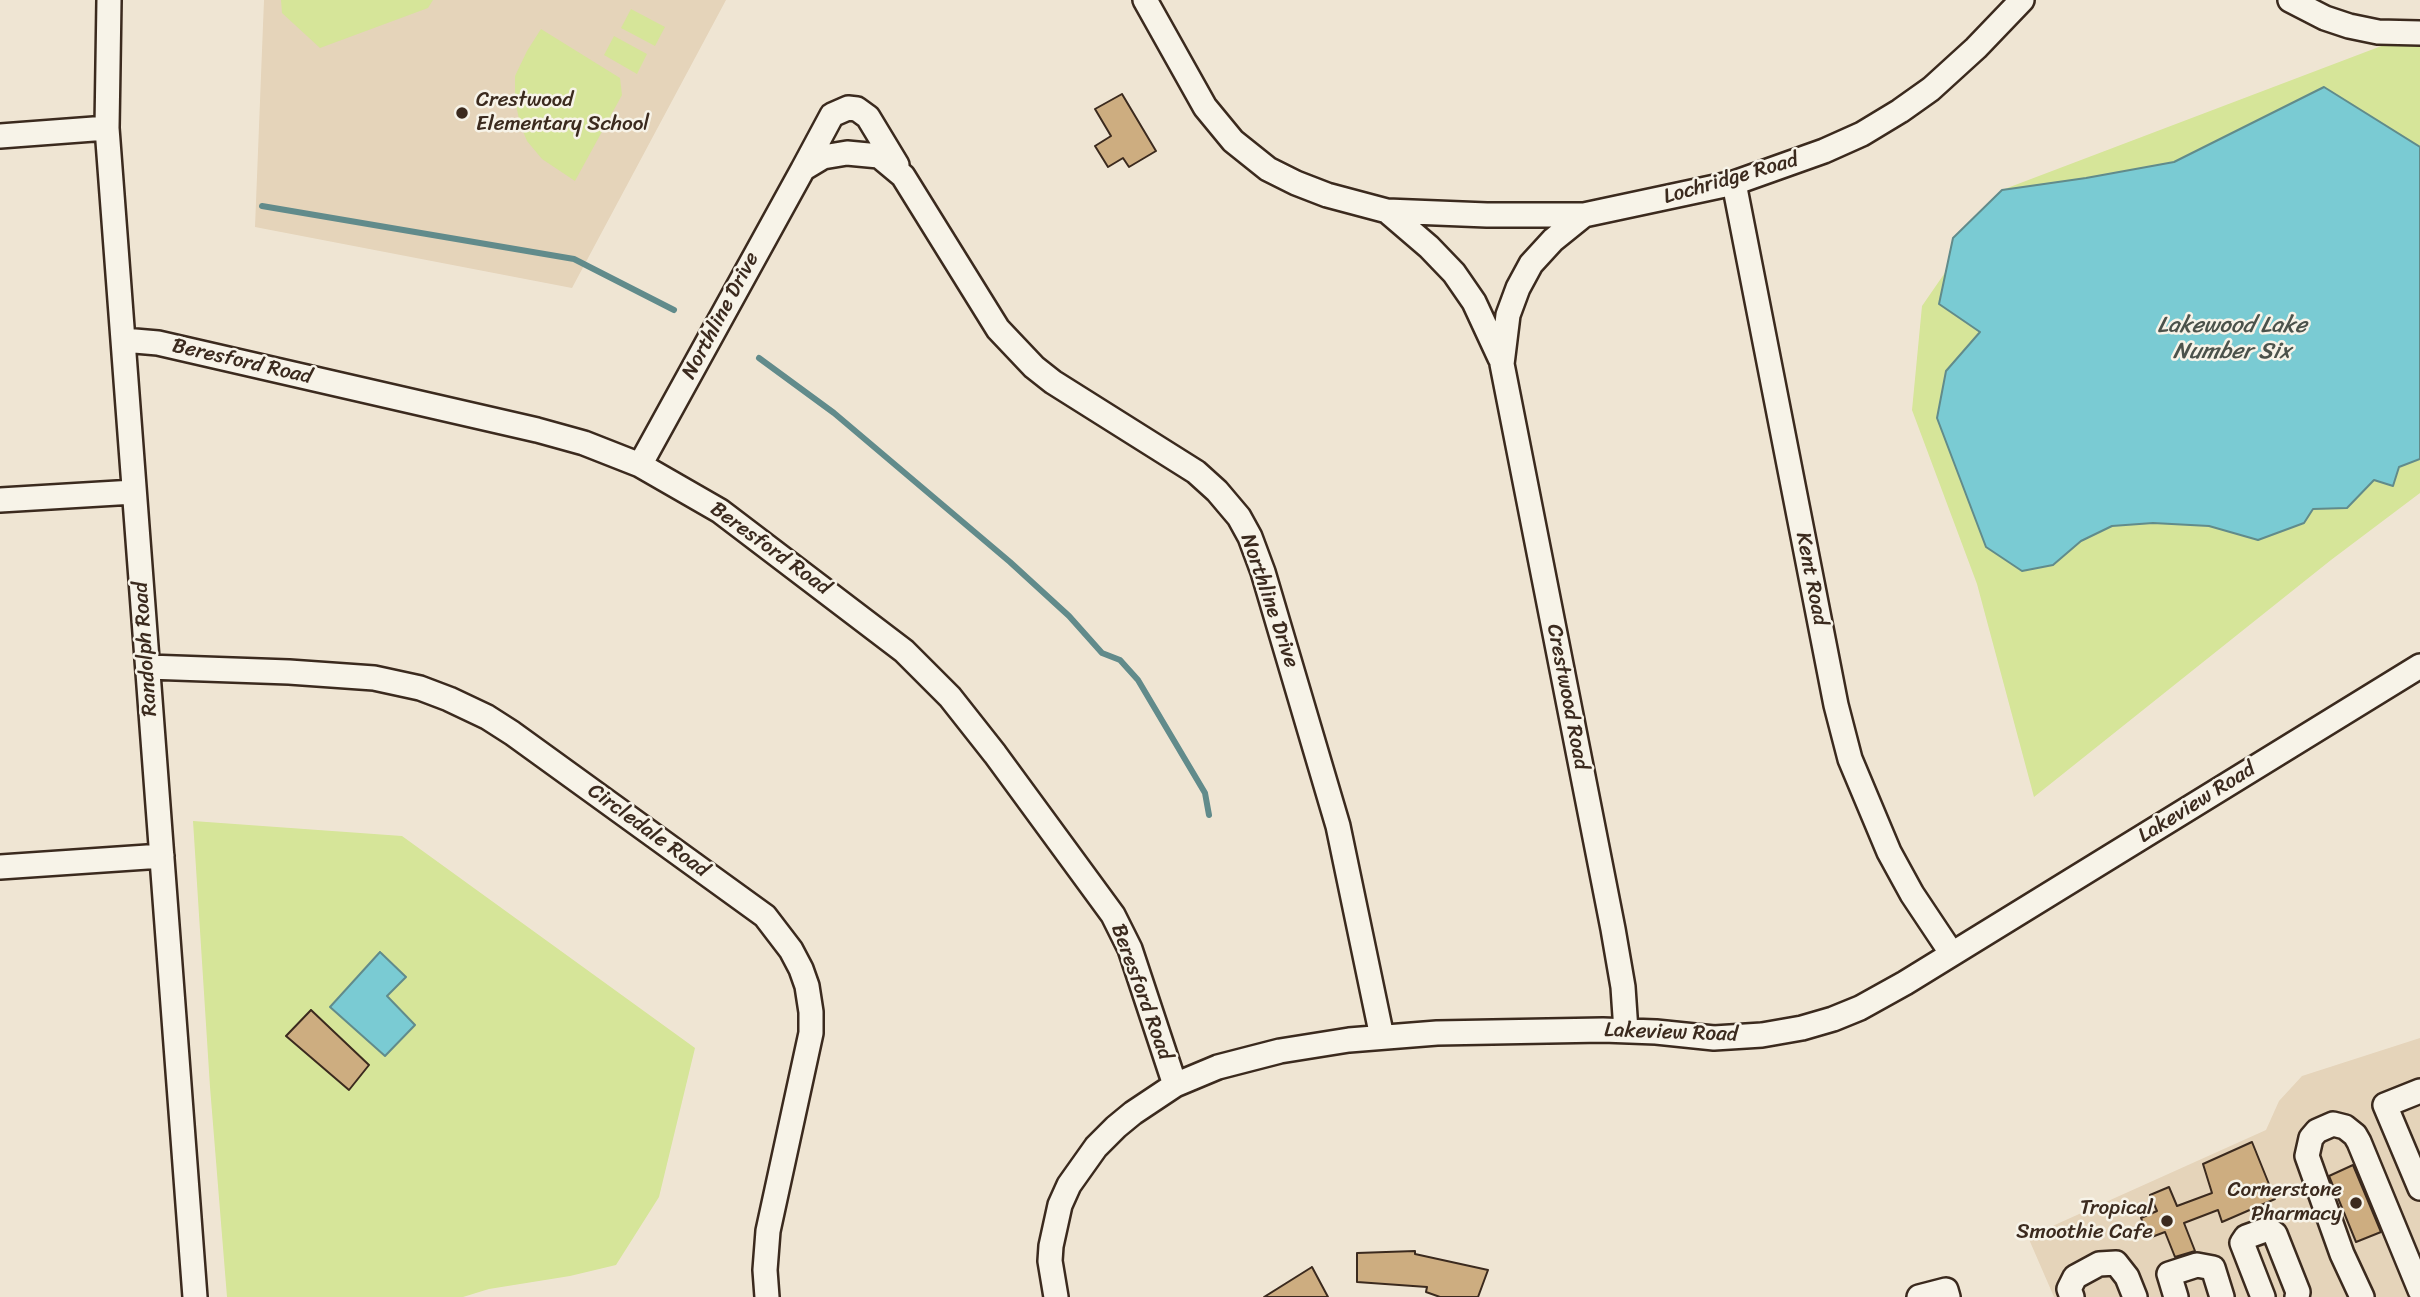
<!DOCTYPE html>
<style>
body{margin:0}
canvas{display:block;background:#efe5d3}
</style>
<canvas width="2420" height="1297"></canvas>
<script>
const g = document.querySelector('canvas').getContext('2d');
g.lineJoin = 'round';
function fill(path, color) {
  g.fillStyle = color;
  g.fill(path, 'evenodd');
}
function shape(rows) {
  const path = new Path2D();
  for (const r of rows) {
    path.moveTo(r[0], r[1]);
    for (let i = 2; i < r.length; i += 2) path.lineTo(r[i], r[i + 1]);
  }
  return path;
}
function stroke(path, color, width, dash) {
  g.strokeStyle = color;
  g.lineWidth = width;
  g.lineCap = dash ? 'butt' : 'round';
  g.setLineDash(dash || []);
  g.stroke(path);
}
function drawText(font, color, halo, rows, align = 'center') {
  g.font = font + ' Sriracha,sans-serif';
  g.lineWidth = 5;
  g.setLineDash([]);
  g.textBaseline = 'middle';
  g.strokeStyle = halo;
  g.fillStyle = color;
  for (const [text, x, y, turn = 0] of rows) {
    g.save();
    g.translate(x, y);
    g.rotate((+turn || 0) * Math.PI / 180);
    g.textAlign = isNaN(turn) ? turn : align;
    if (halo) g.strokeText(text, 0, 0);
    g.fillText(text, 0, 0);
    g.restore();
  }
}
fill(shape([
 [264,0,726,0,572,288,255,227],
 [2420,1038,2420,1292,2407,1297,2054,1297,2028,1237,2266,1130,2279,1101,2302,1076]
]), '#e5d4ba');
fill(shape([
 [281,0,433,0,428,8,320,48,282,13],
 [631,9,665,27,655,46,621,28],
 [541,29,620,78,622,95,575,181,542,159,527,141,520,124,515,100,515,76,527,51],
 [2420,33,2420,493,2331,560,2034,797,1977,584,1912,410,1922,306,2002,190,2413,34],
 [614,36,647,54,637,74,604,55],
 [193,821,402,836,695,1048,659,1197,616,1265,570,1276,489,1289,463,1297,227,1297,210,1087]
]), '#d6e599');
const water = shape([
 [2324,87,2420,147,2420,459,2399,467,2393,486,2374,480,2347,508,2313,509,2304,523,2258,540,2209,526,2153,523,2112,526,2081,541,2053,565,2022,571,1986,547,1937,418,1946,371,1980,332,1939,304,1953,238,2002,190,2086,178,2174,162,2324,87],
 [380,952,406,977,387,996,415,1025,385,1056,330,1007,380,952]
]);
fill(water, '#7acbd3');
stroke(water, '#618b8b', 2);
stroke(shape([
 [262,206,574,259,674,310],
 [759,358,834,413,1010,562,1069,616,1102,653,1120,660,1138,680,1205,793,1209,815]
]), '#618b8b', 6);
const building = shape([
 [1122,94,1156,151,1129,167,1123,158,1108,167,1095,146,1111,136,1095,109,1122,94],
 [311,1010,369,1065,349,1090,286,1036,311,1010],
 [2252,1142,2275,1199,2222,1222,2218,1210,2184,1223,2195,1251,2175,1257,2165,1232,2149,1238,2141,1218,2157,1211,2150,1195,2169,1187,2177,1206,2212,1193,2203,1164,2252,1142],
 [2353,1165,2381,1232,2356,1242,2329,1176,2353,1165],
 [1415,1251,1415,1254,1488,1270,1478,1297,1440,1297,1426,1292,1427,1287,1357,1282,1357,1253,1415,1251],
 [1312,1267,1328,1297,1264,1297,1312,1267]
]);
fill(building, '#cdad80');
stroke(building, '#3b2a1e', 2);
const minor = shape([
 [109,0,107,128,195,1297],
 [1145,0,1205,107,1233,141,1268,169,1296,183,1327,195,1387,211,1429,247,1454,273,1474,302,1500,358],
 [2290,0,2325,18,2349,26,2378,32,2420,33],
 [0,136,107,128],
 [803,169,832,115,848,108,857,109,868,117,897,165],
 [1734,183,1836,705,1850,759,1889,852,1912,894,1952,954],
 [1387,211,1487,215,1584,215,1734,183,1824,151,1862,134,1900,111,1931,89,1976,48,2022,0],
 [1584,215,1553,240,1531,264,1518,288,1508,315,1502,364,1613,929,1623,987,1626,1031],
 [123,340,158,343,537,430,584,443,640,465,720,511,904,651,950,697,995,754,1113,915,1130,949,1175,1085],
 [640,465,803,169,823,157,847,153,879,156,903,176,998,329,1034,367,1053,382,1196,472,1217,491,1239,517,1250,537,1263,572,1338,826,1382,1037],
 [0,500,134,492],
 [148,667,289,672,374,678,420,688,449,699,487,717,512,733,765,916,791,950,801,969,807,986,811,1012,811,1033,768,1231,765,1270,767,1297],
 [0,867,162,856],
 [2420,1091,2385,1105,2420,1188],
 [1056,1297,1050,1261,1051,1246,1060,1205,1069,1185,1096,1147,1116,1127,1133,1113,1175,1085,1218,1067,1280,1051,1349,1040,1437,1033,1603,1030,1656,1032,1714,1038,1762,1035,1802,1028,1833,1019,1860,1008,1905,983,2420,666],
 [1919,1297,1946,1290,1948,1297],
 [2072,1297,2069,1289,2075,1277,2099,1264,2116,1263,2127,1277,2135,1297],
 [2176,1297,2169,1274,2197,1265,2213,1268,2222,1297],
 [2263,1297,2242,1243,2246,1237,2268,1229,2275,1234,2298,1292,2297,1297],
 [2362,1297,2342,1254,2307,1156,2311,1138,2317,1131,2333,1124,2345,1127,2355,1135,2359,1142,2420,1290]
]);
stroke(minor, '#3b2a1e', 28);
stroke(minor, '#f7f3e8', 23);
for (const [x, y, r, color] of [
 [462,113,7,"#3b2a1e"],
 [2356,1203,7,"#3b2a1e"],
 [2167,1221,7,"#3b2a1e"]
]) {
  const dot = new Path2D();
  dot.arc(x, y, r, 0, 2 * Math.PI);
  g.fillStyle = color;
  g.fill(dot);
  stroke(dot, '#f7f3e8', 2.5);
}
drawText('21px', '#3b2a1e', '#f7f3e8', [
 ["Crestwood",476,101,"left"],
 ["Elementary School",476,125,"left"],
 ["Cornerstone",2342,1191],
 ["Pharmacy",2342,1215],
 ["Tropical",2153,1209],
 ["Smoothie Cafe",2153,1233]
], 'right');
drawText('21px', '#3b2a1e', '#f7f3e8', [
 ["Lochridge Road",1731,179,-16],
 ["Northline Drive",721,316,-62],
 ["Beresford Road",242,362,13],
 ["Beresford Road",770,549,36],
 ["Kent Road",1811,579,79],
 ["Northline Drive",1269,601,71],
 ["Randolph Road",146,649,-94],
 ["Crestwood Road",1567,697,79],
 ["Lakeview Road",2197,803,-32],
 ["Circledale Road",648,831,36],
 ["Beresford Road",1141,992,70],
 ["Lakeview Road",1671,1033,2]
]);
drawText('italic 23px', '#4b524b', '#f7f3e8', [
 ["Lakewood Lake",2232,326],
 ["Number Six",2232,352]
]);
</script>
